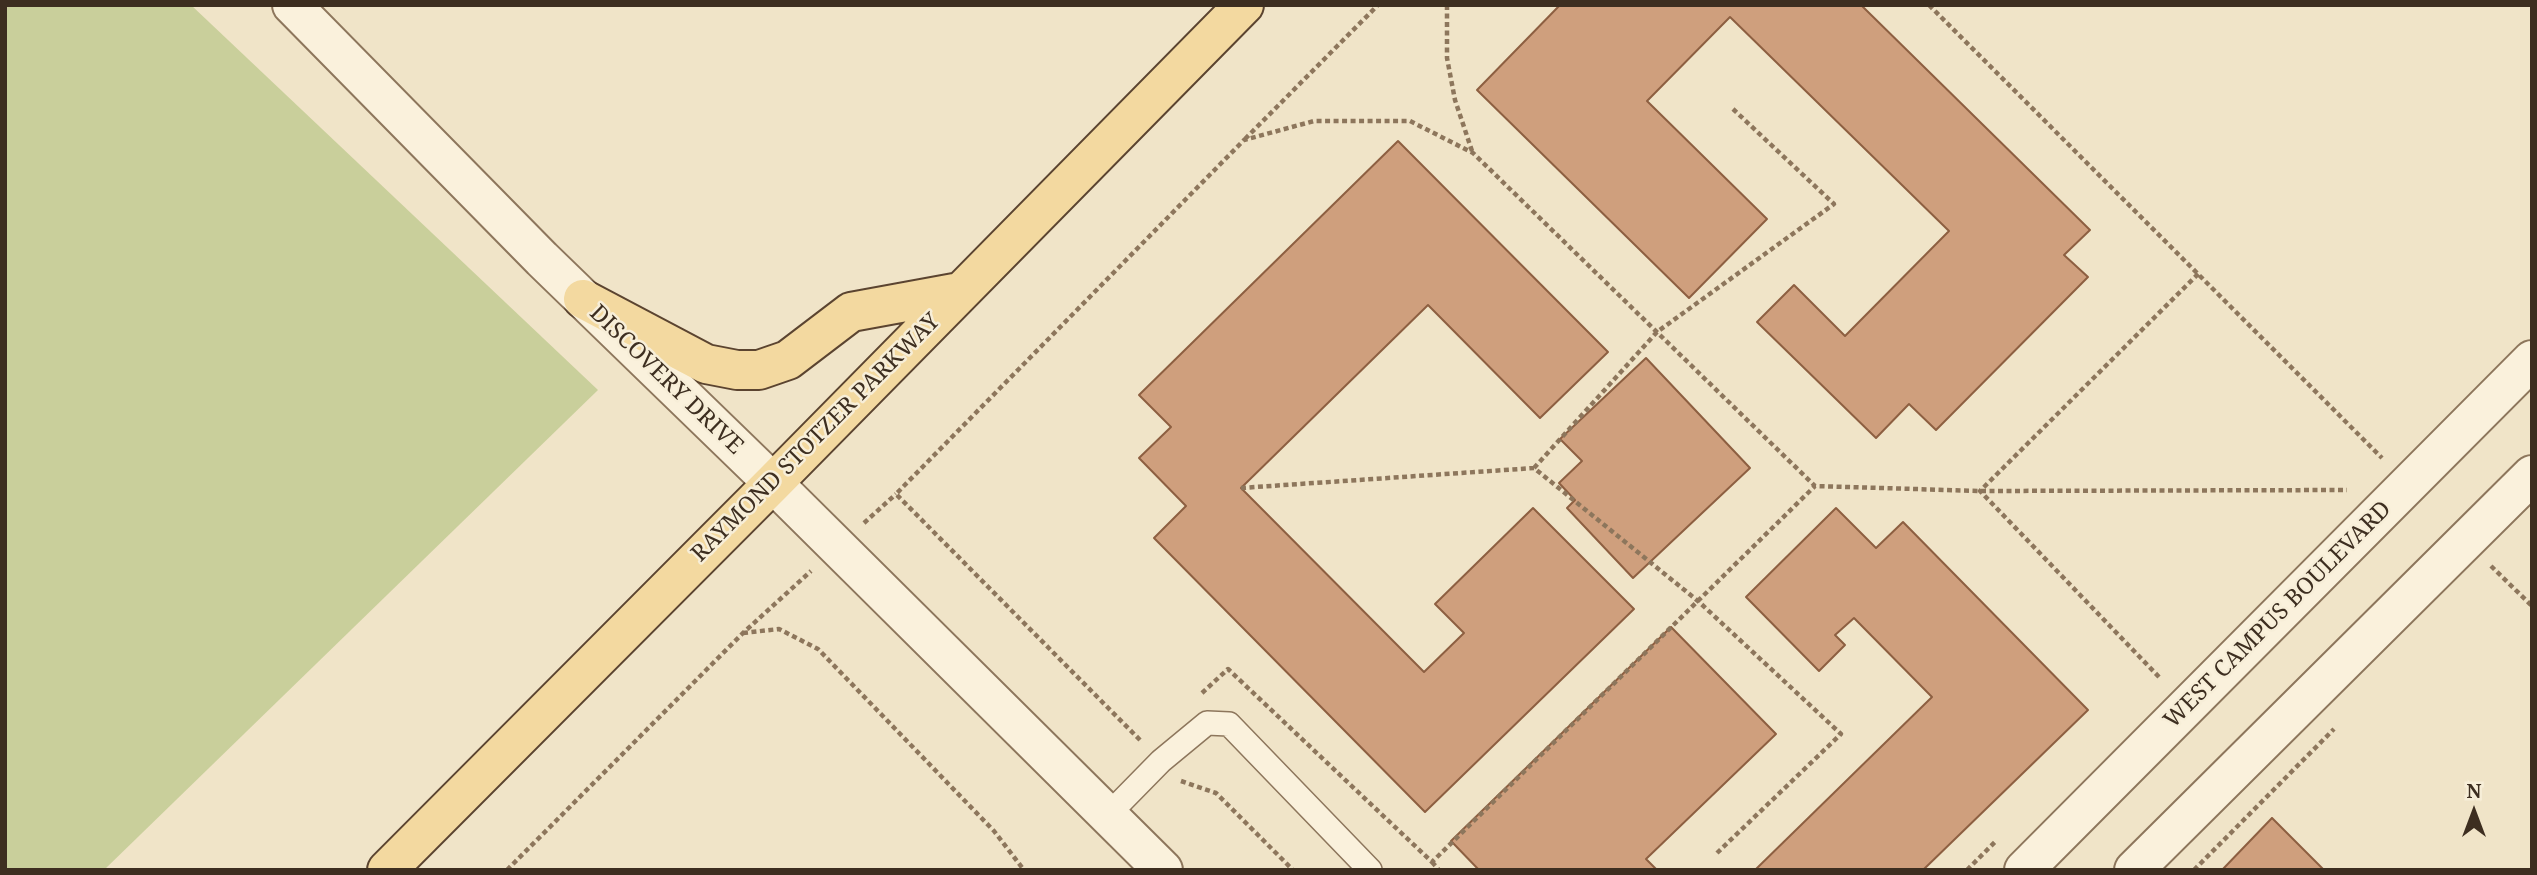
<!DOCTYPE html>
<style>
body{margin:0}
#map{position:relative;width:2537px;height:875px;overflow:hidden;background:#f0e4c8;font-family:"Noto Serif",serif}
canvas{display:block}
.frame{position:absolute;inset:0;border:7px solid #3d2e20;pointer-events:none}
.north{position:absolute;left:2439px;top:777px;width:70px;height:70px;-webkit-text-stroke:5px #f7eed8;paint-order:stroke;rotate:0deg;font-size:19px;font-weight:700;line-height:28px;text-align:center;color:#3d2e20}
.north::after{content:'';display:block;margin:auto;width:24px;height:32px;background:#3d2e20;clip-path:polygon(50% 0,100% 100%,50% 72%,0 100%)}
</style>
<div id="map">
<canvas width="2537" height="875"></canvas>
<div class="frame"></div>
<div class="north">N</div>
</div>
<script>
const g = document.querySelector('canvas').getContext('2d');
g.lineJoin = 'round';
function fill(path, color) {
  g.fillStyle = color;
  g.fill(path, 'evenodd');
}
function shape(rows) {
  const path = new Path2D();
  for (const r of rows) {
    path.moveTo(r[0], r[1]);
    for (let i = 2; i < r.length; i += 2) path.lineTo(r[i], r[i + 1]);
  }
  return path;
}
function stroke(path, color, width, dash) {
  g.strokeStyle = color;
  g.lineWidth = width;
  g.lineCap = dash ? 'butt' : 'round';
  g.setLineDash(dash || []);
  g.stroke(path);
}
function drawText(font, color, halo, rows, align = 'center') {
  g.font = font + ' "Noto Serif",serif';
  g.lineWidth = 5;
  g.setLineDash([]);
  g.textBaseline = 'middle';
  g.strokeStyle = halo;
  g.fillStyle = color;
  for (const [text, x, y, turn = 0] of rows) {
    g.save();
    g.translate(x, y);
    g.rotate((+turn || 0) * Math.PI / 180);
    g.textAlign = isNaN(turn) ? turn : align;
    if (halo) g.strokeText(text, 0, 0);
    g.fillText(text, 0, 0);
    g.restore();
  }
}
fill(shape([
 [5,5,191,5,598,390,104,870,5,870]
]), '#c9cf9b');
const building = shape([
 [1560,5,1861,5,2090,230,2064,255,2088,277,1936,430,1909,404,1876,438,1757,322,1794,285,1845,336,1949,231,1730,17,1647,101,1767,219,1689,298,1477,90,1560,5],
 [1398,141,1608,352,1540,418,1428,305,1241,488,1424,672,1464,633,1435,604,1533,508,1634,609,1425,812,1154,538,1186,506,1139,458,1171,427,1139,395,1398,141],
 [1646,358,1750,468,1633,578,1567,508,1575,500,1559,483,1582,461,1560,439,1646,358],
 [1836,508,1876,548,1903,522,2088,710,1923,870,1755,870,1932,697,1854,618,1835,635,1845,645,1819,671,1746,597,1836,508],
 [1671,627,1776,734,1646,859,1657,870,1479,870,1451,841,1671,627],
 [2272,818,2324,870,2222,870,2272,818]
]);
fill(building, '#cf9f7d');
stroke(building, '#8d5f41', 2);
const lane = shape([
 [1108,815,1161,761,1207,723,1229,724,1370,870]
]);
const street = shape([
 [292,5,542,259,773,483,1163,870],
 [2024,870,2532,360],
 [2134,870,2532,475]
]);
const primary = shape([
 [583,299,706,364,737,370,759,370,788,360,851,312,960,292],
 [387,870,773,483,1244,5]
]);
stroke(lane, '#8d765c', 26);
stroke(street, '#8d765c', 42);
stroke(primary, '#5b4430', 42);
stroke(shape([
 [1447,5,1447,58,1455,100,1472,151],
 [1929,5,2382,458],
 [1245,139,1378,5],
 [1534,468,1657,332,1834,204,1733,109],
 [1241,488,1534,468,1698,601,1841,734,1717,853],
 [864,523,896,494],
 [2491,566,2532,606],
 [743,633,779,629,818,649,994,831,1024,870],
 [2159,677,1980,491,2199,273],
 [1202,693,1228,669,1432,862,1815,486],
 [1140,740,896,494,1244,140,1314,121,1410,121,1473,153,1815,486,1980,491,2347,490],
 [1181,781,1216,793,1293,870],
 [1432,862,1439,870],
 [507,870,743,633,811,571],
 [1967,870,1996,841],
 [2194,870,2334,729]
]), '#8d765c', 4.5, [5, 3.5]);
stroke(lane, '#faf1dc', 23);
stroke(street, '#faf1dc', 38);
stroke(primary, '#f3d9a0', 38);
drawText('23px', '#3d2e20', '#f7eed8', [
 ["DISCOVERY DRIVE",666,380,44],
 ["RAYMOND STOTZER PARKWAY",816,438,-45],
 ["WEST CAMPUS BOULEVARD",2278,615,-45]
]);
</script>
